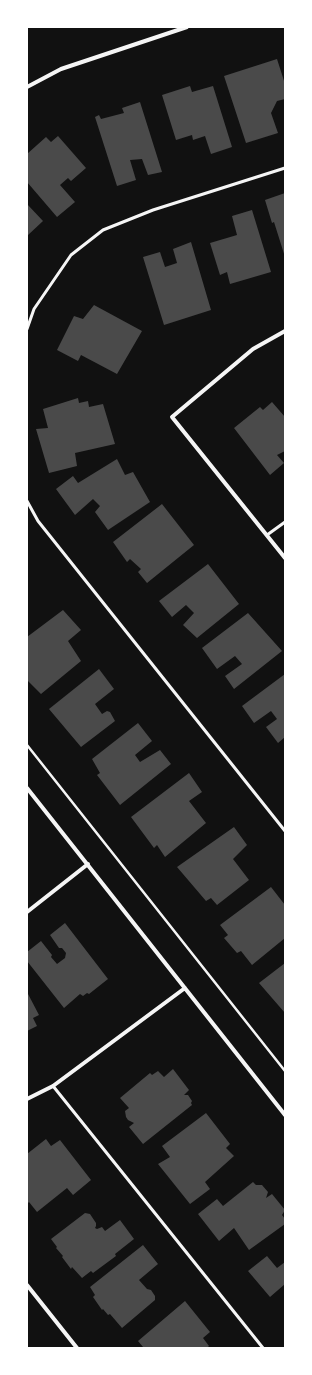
<!DOCTYPE html>
<style>
body{margin:0}
#map{position:relative;width:312px;height:1375px;overflow:hidden;background:#111;font-family:Mulish,sans-serif}
canvas{display:block}
.frame{position:absolute;inset:0;border:28px solid #fff;pointer-events:none}
</style>
<div id="map">
<canvas width="312" height="1375"></canvas>
<div class="frame"></div>
</div>
<script>
const g = document.querySelector('canvas').getContext('2d');
g.lineJoin = 'round';
function fill(path, color) {
  g.fillStyle = color;
  g.fill(path, 'evenodd');
}
function shape(rows) {
  const path = new Path2D();
  for (const r of rows) {
    path.moveTo(r[0], r[1]);
    for (let i = 2; i < r.length; i += 2) path.lineTo(r[i], r[i + 1]);
  }
  return path;
}
function stroke(path, color, width, dash) {
  g.strokeStyle = color;
  g.lineWidth = width;
  g.lineCap = dash ? 'butt' : 'round';
  g.setLineDash(dash || []);
  g.stroke(path);
}
fill(shape([
 [277,59,285,84,285,99,277,101,271,113,278,133,246,143,224,76],
 [190,86,192,92,213,86,232,147,211,154,205,136,193,140,192,135,176,140,162,95],
 [140,102,162,172,148,175,142,159,130,160,136,180,117,186,95,117,99,115,101,119,124,113,122,108],
 [58,136,86,168,71,181,68,178,60,185,75,202,57,217,27,182,27,154,46,137,51,142],
 [285,193,285,257,274,222,272,223,265,200],
 [27,204,43,221,27,236],
 [252,210,271,272,230,284,227,272,220,275,210,243,237,235,232,216],
 [191,242,211,310,164,325,143,257,160,252,165,267,177,263,173,249],
 [94,305,142,331,117,374,81,355,78,361,57,350,74,316,83,319],
 [78,398,79,403,88,401,89,407,103,404,115,444,75,453,77,466,49,473,36,429,48,428,43,409],
 [272,402,285,417,285,451,277,455,284,463,270,475,234,428,260,407,263,410],
 [117,459,125,475,133,472,150,502,108,530,95,512,100,506,93,499,75,515,56,489,73,476,78,483],
 [162,504,194,545,147,583,138,572,141,569,130,559,127,562,113,542],
 [208,564,239,604,197,638,183,625,194,613,186,605,172,617,159,601],
 [63,610,81,630,68,641,81,661,41,694,28,681,27,682,27,637],
 [248,613,282,651,234,689,225,676,242,664,235,656,217,669,202,648],
 [99,669,114,689,95,704,102,714,107,711,110,712,115,721,81,747,49,709],
 [285,674,285,737,278,743,266,727,277,719,271,711,254,723,242,706],
 [138,723,152,741,135,755,140,762,160,750,171,764,120,805,97,775,100,773,92,759],
 [189,773,202,792,189,801,206,823,165,857,157,845,154,848,131,817],
 [234,827,247,845,233,859,249,880,217,905,211,898,206,901,177,867],
 [271,887,285,905,285,938,252,965,241,951,237,953,224,938,228,935,220,925],
 [65,923,108,979,89,994,87,993,83,996,80,994,64,1008,27,961,27,952,41,941,52,955,51,957,57,964,65,958,66,953,62,948,59,948,50,935],
 [285,963,285,1013,259,983],
 [27,992,39,1015,33,1018,37,1026,27,1031],
 [173,1069,189,1090,184,1095,188,1095,192,1101,191,1103,192,1105,143,1144,129,1127,134,1123,128,1120,126,1117,125,1111,129,1108,120,1098,150,1073,152,1075,158,1071,164,1077],
 [206,1113,230,1144,226,1148,234,1156,205,1182,210,1189,190,1204,158,1164,170,1157,162,1146],
 [46,1139,51,1146,60,1140,91,1180,73,1195,67,1188,37,1212,29,1202,27,1204,27,1154],
 [253,1182,256,1185,262,1185,268,1192,266,1198,272,1194,285,1210,282,1215,285,1219,285,1224,249,1250,234,1228,219,1241,198,1214,217,1199,223,1206],
 [85,1213,90,1214,96,1223,96,1226,95,1228,97,1229,102,1227,105,1231,120,1220,134,1239,115,1254,116,1256,93,1273,91,1271,82,1278,72,1267,71,1269,62,1257,63,1256,56,1248,57,1247,51,1239],
 [143,1245,158,1264,139,1280,147,1289,151,1290,155,1296,155,1300,122,1328,110,1314,108,1315,103,1309,102,1310,93,1297,95,1295,90,1287],
 [267,1256,277,1268,285,1262,285,1284,270,1297,248,1271],
 [185,1301,210,1332,203,1338,209,1346,207,1348,142,1348,143,1347,138,1341]
]), '#4a4a4a');
stroke(shape([
 [27,745,285,1071]
]), '#f5f5f5', 2.5);
stroke(shape([
 [27,329,34,309,71,255,103,230,153,210,285,168],
 [27,501,38,521,285,831],
 [267,535,285,522],
 [53,1086,263,1348]
]), '#f5f5f5', 3);
stroke(shape([
 [27,87,61,69,187,27],
 [285,331,253,349,172,417,285,558],
 [27,788,285,1115],
 [27,912,88,864],
 [27,1099,53,1086,185,988],
 [27,1285,77,1348]
]), '#f5f5f5', 4);
</script>
